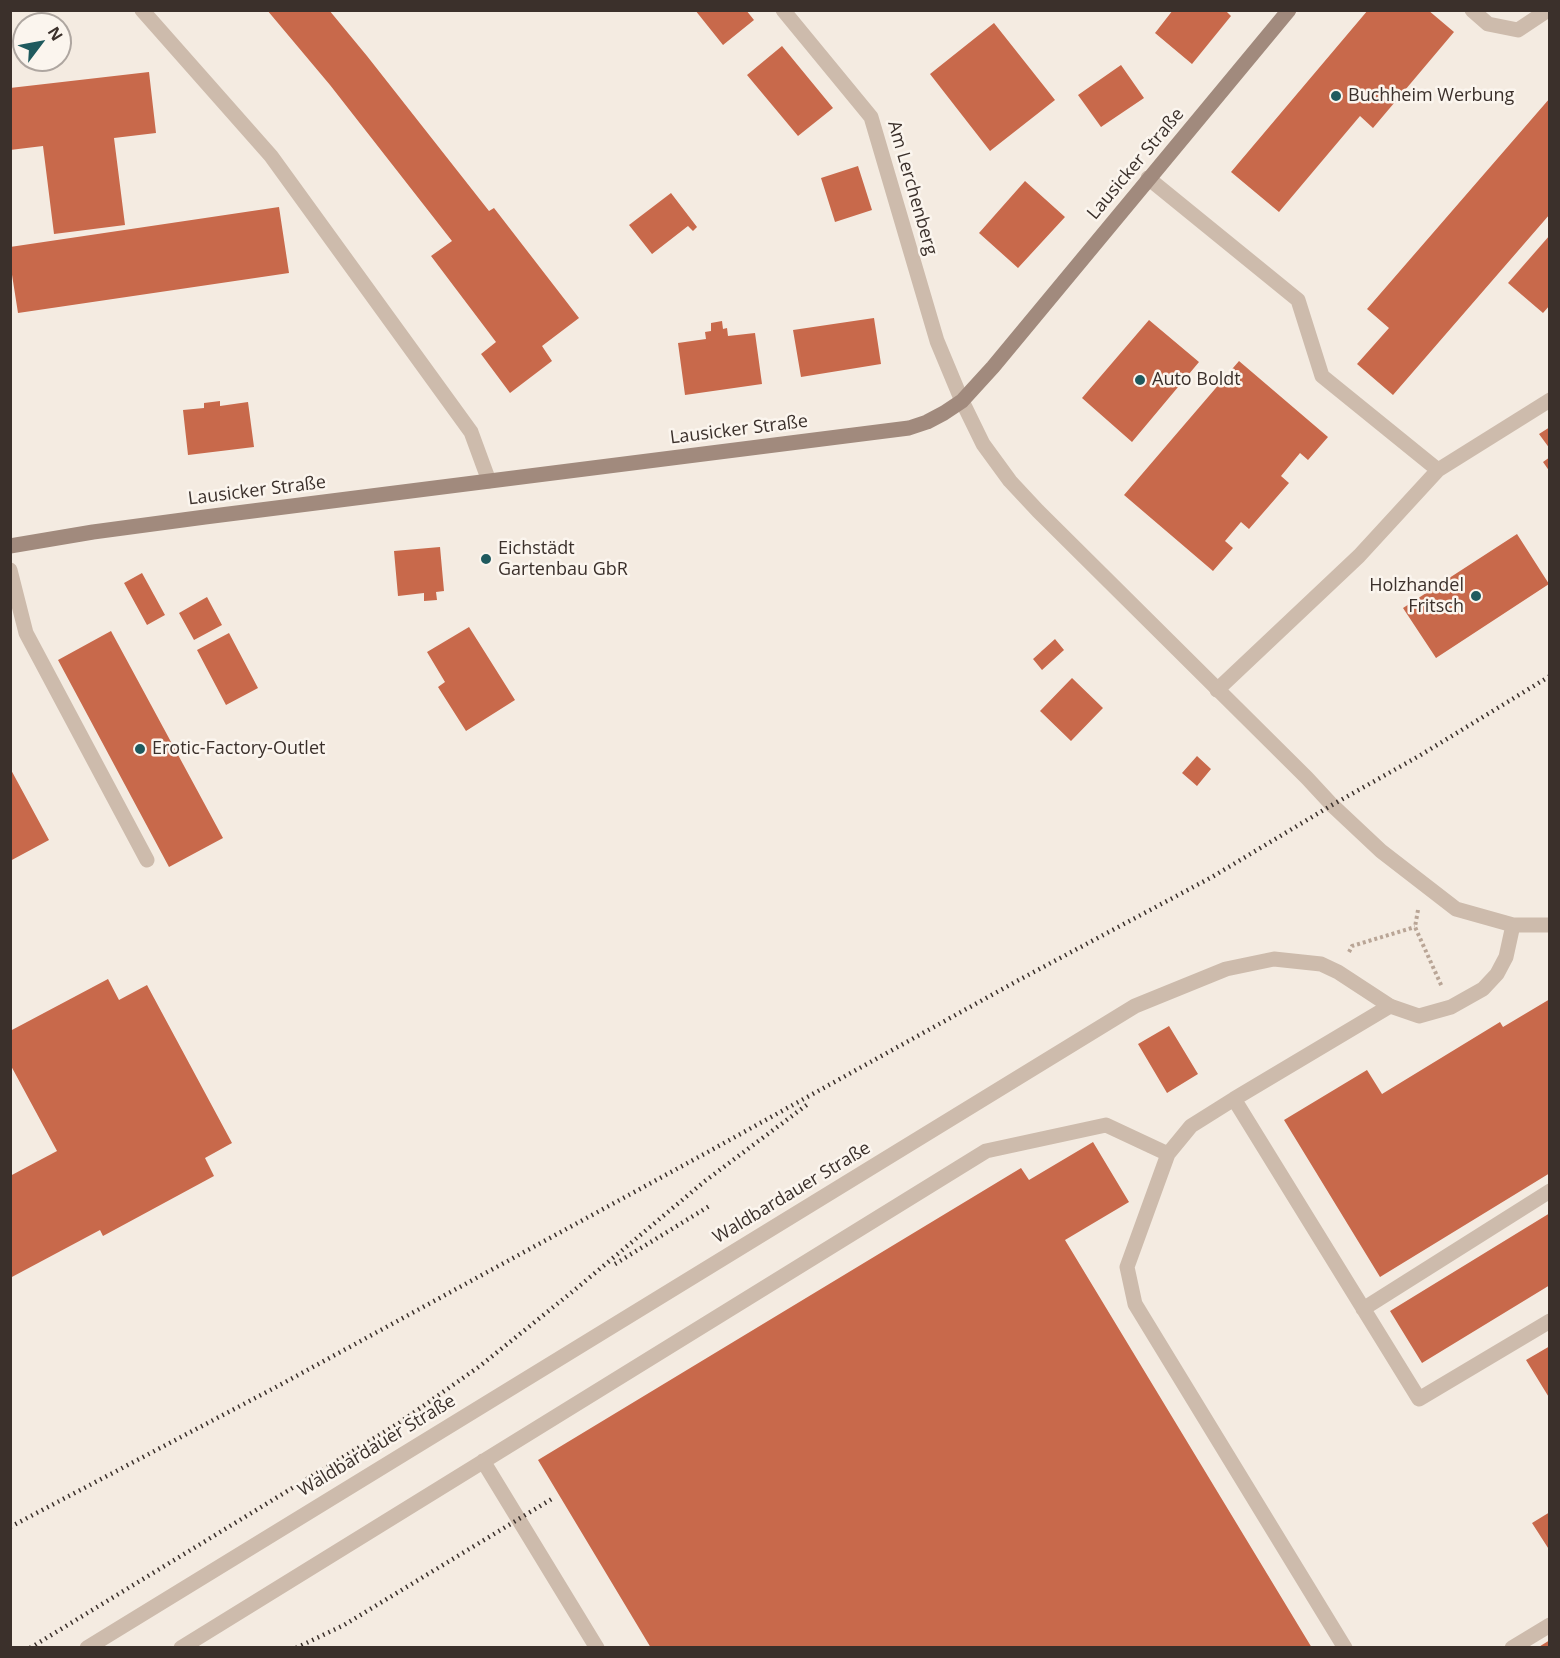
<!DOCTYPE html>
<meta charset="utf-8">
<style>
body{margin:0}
#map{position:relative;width:1560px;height:1658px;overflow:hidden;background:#f4ebe1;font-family:"Open Sans",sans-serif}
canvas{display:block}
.frame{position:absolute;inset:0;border:12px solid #3b302b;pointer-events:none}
.north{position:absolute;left:12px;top:12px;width:60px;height:60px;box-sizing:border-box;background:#fbf5ee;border:2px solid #aea6a0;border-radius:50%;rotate:58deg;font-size:16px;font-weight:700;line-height:24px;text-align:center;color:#3b302b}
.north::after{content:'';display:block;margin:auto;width:21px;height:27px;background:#1f5a5e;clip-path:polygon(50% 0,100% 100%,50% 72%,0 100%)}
</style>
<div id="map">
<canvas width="1560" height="1658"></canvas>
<div class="frame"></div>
<div class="north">N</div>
</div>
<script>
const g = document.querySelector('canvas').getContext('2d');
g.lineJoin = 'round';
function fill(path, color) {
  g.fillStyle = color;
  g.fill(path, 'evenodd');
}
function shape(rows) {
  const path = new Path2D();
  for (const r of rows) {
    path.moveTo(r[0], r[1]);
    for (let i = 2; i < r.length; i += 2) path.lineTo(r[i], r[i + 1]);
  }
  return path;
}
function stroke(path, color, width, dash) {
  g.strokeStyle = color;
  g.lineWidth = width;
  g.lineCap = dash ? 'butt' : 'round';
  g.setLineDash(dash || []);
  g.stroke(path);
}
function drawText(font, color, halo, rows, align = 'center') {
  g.font = font + ' "Open Sans",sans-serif';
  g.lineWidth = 5;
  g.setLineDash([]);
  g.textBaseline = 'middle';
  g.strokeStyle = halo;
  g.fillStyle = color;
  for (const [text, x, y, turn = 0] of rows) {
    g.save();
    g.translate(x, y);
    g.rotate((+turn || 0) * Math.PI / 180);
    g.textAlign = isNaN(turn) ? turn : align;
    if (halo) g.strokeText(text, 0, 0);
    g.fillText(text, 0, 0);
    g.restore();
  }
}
fill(shape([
 [267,10,329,10,367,56,489,211,494,208,579,318,542,346,552,361,510,393,481,354,496,342,431,256,452,241,330,85],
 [695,10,746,10,754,20,723,45],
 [1173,10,1225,10,1231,16,1192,64,1155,33],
 [1368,10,1428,10,1454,32,1373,128,1360,116,1279,212,1231,172],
 [994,23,1055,100,990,151,930,74],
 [782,46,833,108,798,136,747,75],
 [1121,65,1144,98,1101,127,1078,95],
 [149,72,156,133,114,138,125,225,54,234,43,146,10,150,10,88],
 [1550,98,1550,214,1393,395,1357,364,1389,328,1367,309],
 [858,166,872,210,835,222,821,178],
 [1025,181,1065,217,1018,268,979,233],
 [671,193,697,227,693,231,688,226,652,254,629,225],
 [279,207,289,273,18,313,10,262,10,247],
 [1550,235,1550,305,1543,313,1508,283],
 [874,318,881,364,801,377,793,330],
 [1149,320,1199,362,1132,442,1082,398],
 [722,321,723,329,727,328,728,336,755,333,762,384,685,395,678,343,706,339,705,332,711,331,711,323],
 [1239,361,1328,437,1308,460,1300,453,1281,476,1289,483,1249,529,1241,522,1225,541,1233,548,1213,571,1124,495],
 [220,401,220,406,248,402,254,447,188,455,183,410,204,408,204,403],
 [1550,427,1550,449,1539,434],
 [1550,457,1550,472,1543,462],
 [1517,534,1549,584,1436,658,1403,608],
 [440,547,444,591,436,592,437,600,424,601,424,593,398,596,394,551],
 [142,573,165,615,147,625,124,583],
 [207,597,222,625,194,640,179,613],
 [469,627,515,700,466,731,438,687,445,682,427,652],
 [111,631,223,838,169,867,58,660],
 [229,633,258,688,226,705,197,650],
 [1055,639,1064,650,1042,670,1033,659],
 [1072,678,1103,708,1071,741,1040,711],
 [1197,756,1211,769,1197,786,1182,773],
 [10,768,49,840,10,861],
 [108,979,119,1000,147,985,232,1143,205,1158,214,1176,103,1236,100,1230,10,1278,10,1176,57,1151,10,1064,10,1031],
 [1550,999,1550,1173,1380,1277,1284,1120,1367,1070,1382,1094,1500,1022,1503,1027],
 [1169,1026,1198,1074,1167,1093,1138,1044],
 [1093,1142,1129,1202,1065,1240,1312,1648,651,1648,538,1460,1021,1168,1029,1180],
 [1550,1213,1550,1285,1422,1363,1390,1311],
 [1550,1346,1550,1399,1526,1360],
 [1550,1512,1550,1551,1532,1523],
 [1550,1640,1550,1648,1537,1648]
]), '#c8694b');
stroke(shape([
 [1418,910,1415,927,1442,987],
 [1349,952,1352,946,1415,927]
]), '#b9a596', 4, [3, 3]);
stroke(shape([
 [142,10,271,156,471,432,489,481],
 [1472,10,1488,24,1518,30,1548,10],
 [1148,178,1298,300,1322,376,1438,470],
 [10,570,26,633,147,860],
 [1217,690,1359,556,1438,470,1550,400],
 [1390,1006,1234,1099,1419,1399,1550,1321],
 [1234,1099,1191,1126,1168,1154,1127,1267,1135,1304,1345,1648],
 [1363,1309,1550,1191],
 [483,1461,597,1648],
 [181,1648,986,1151,1106,1125,1168,1154],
 [1512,1648,1550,1625]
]), '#cdbbac', 15);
stroke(shape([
 [783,10,871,117,937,341,962,401,983,444,1010,481,1038,511,1307,778,1332,805,1381,851,1456,909,1513,925,1550,925],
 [87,1648,1135,1006,1226,969,1274,959,1321,964,1338,972,1390,1006,1419,1016,1451,1007,1483,989,1497,974,1506,957,1513,925]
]), '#cdbbac', 15);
stroke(shape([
 [10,546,93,532,205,517,909,428,927,422,944,413,962,401,993,367,1289,10]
]), '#a18a7d', 15);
stroke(shape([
 [615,1264,711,1205],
 [10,1527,278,1386,706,1153,1017,981,1212,877,1332,805,1419,756,1550,676],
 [30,1648,399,1423,480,1366,577,1288,705,1181,808,1104],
 [296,1648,344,1625,555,1497]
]), '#3b302b', 4.5, [1.5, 4.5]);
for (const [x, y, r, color] of [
 [1336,96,6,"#1f5a5e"],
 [1140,380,6,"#1f5a5e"],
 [486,559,6,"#1f5a5e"],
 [1476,596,6,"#1f5a5e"],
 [140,749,6,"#1f5a5e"]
]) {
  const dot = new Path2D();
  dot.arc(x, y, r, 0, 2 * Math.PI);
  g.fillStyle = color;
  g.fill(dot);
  stroke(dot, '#fbf5ee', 2);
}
drawText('18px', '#3b302b', '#fbf5ee', [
 ["Buchheim Werbung",1348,96],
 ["Auto Boldt",1152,380],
 ["Eichstädt",498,549],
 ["Gartenbau GbR",498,570],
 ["Holzhandel",1464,586,"right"],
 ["Fritsch",1464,607,"right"],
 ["Erotic-Factory-Outlet",152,749]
], 'left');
drawText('18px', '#3b302b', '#fbf5ee', [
 ["Lausicker Straße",1136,164,-50],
 ["Am Lerchenberg",912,188,74],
 ["Lausicker Straße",739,430,-7],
 ["Lausicker Straße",257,491,-7],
 ["Waldbardauer Straße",792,1193,-31],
 ["Waldbardauer Straße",377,1446,-31]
]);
</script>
